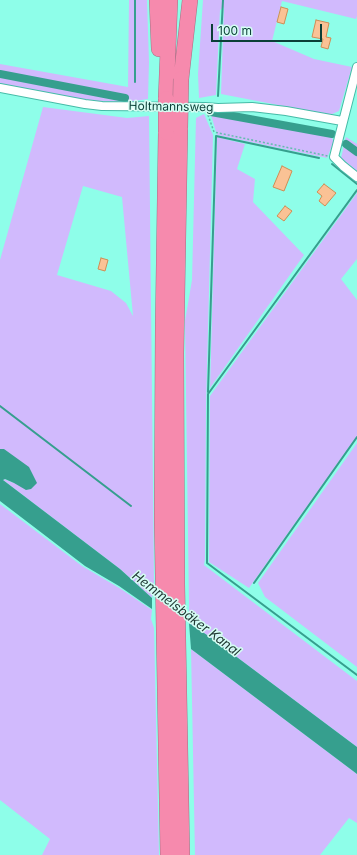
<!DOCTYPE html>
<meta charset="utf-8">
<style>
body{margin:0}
#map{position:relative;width:357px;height:855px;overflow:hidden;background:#8efee9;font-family:Inter,sans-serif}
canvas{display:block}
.scale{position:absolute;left:211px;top:24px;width:111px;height:18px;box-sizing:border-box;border:2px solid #0b3f37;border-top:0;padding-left:5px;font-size:12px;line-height:14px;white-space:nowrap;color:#0b3f37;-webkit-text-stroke:3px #d5fef4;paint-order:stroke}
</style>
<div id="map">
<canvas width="357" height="855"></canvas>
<div class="scale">100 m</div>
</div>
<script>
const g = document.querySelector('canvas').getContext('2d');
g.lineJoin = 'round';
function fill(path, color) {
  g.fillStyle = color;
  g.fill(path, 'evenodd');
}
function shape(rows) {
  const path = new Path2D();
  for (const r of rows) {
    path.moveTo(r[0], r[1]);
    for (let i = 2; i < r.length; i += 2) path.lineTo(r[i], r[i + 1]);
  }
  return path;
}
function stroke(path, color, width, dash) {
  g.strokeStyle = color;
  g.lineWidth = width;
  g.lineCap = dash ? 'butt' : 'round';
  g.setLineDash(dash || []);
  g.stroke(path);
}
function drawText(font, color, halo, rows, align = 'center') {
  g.font = font + ' Inter,sans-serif';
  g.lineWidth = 3;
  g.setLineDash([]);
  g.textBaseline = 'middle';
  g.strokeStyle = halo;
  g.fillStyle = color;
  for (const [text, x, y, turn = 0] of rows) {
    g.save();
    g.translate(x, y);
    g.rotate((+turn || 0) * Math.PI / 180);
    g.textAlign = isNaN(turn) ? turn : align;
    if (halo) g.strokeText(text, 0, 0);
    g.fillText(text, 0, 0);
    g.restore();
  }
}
fill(shape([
 [129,0,147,0,149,62,148,99,127,102,90,101,0,85,0,64,128,87],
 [203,0,357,0,357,16,356,19,282,1,272,41,314,59,352,67,339,111,330,115,221,94,224,7,220,10,216,95,199,98,198,74],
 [43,107,127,118,149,116,154,581,152,598,120,569,3,480,4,479,14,483,4,449,0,449,0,260],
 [83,186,122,197,133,316,126,303,111,291,57,275],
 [204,114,213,135,206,407,205,559,204,565,357,681,357,747,210,637,189,623,189,606,185,321,192,280,196,118],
 [211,115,331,137,334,141,327,158,217,135],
 [217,137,245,144,237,169,255,179,253,202,304,255,210,388],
 [346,137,357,144,357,171,341,158],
 [357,193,357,259,341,279,357,300,357,436,249,588,209,562,210,396],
 [357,443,357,667,265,597,258,583],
 [0,504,82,566,121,589,152,610,151,619,154,628,159,855,42,855,50,839,0,800],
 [191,649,357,774,357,823,349,818,320,855,195,855]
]), '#d1bafd');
fill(shape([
 [0,449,4,449,29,467,37,483,31,489,26,490,14,483,5,479,3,480,120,569,152,598,152,609,119,586,85,566,38,530,0,501],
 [189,623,210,637,357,747,357,774,191,649]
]), '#369f8e');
stroke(shape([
 [135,82,135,0],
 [218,96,223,0],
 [332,164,357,184],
 [357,190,208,394,207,563,357,675],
 [208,392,216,136,319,158],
 [0,406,131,506],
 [254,583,357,437]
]), '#369f8e', 2);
stroke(shape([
 [0,74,125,98],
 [211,112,332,134],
 [346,144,357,152]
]), '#369f8e', 8);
const building = shape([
 [281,7,288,9,284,24,277,22,281,7],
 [316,20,329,23,326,37,331,38,328,49,321,47,323,39,312,37,316,20],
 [282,166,292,171,284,191,273,187,282,166],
 [324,184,336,193,325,206,319,201,322,196,317,192,324,184],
 [285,206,292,211,284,221,277,216,285,206],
 [101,258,108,260,105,271,98,269,101,258]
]);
fill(building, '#fac295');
stroke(building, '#cf8d54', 1);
const street = shape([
 [357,67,334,157,343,166,357,177],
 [0,88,85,104,102,106,205,107,218,108,252,107,286,111,342,121]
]);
const highway = shape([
 [157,0,159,49],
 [181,79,190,0],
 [166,99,170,0],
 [180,128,176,353,177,584,182,855],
 [166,132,163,329,162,519,168,855]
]);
stroke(street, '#46bba7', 10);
stroke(highway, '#a47084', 16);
stroke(shape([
 [208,115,214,132,328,156]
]), '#62bdad', 1.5, [2, 2]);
stroke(street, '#fff', 8);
stroke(highway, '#f68aad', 15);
const highwayBridge = shape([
 [180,128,181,79],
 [166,132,166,99]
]);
stroke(highwayBridge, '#a47084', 16, []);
stroke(highwayBridge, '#f68aad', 15);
drawText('12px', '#0b3f37', '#d5fef4', [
 ["Holtmannsweg",171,107,1]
]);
drawText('italic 13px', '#233a36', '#d5fef4', [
 ["Hemmelsbäker Kanal",186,614,37]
]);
</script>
